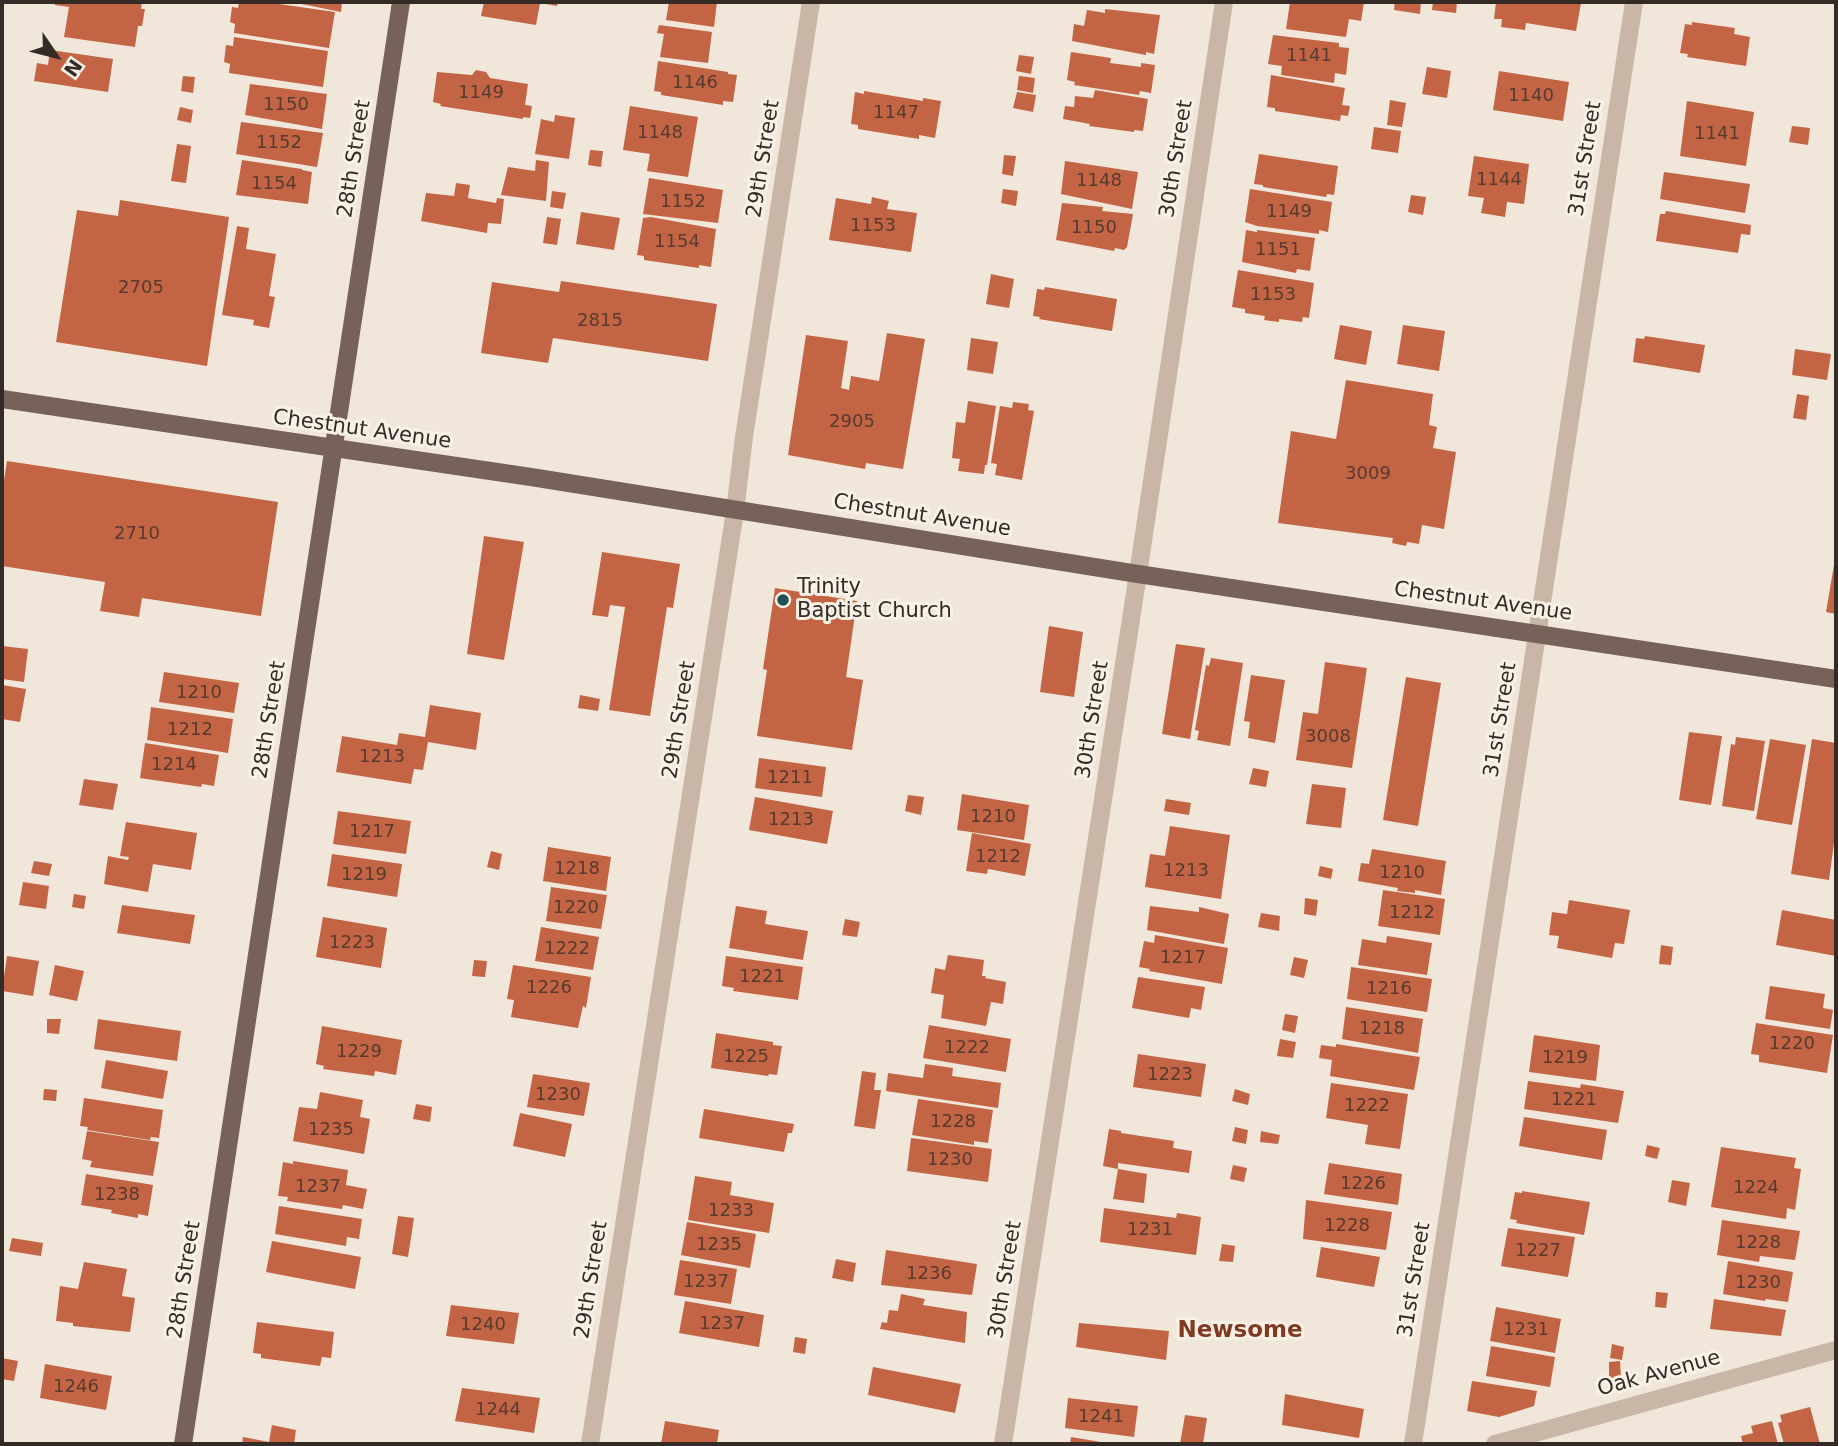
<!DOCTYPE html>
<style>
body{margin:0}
#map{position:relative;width:1838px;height:1446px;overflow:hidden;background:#f1e6da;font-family:"DejaVu Sans",sans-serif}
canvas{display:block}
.frame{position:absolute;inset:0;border:4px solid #342b27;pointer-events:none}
.north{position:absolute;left:21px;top:21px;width:70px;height:70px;-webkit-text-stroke:5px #f9f0e6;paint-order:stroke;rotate:125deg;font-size:19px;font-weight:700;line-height:28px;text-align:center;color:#342b27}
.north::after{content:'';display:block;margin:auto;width:24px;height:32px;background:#342b27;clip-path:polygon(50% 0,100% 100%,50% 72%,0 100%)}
</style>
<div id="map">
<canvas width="1838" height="1446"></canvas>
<div class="frame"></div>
<div class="north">N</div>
</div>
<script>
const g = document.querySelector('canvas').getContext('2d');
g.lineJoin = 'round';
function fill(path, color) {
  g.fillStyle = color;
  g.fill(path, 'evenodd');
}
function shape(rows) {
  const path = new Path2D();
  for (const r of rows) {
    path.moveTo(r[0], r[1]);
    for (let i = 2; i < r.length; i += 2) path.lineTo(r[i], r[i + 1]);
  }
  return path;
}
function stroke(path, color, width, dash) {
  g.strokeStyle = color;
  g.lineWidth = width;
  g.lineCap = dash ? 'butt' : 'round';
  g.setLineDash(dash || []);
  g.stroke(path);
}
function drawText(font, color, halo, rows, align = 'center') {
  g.font = font + ' "DejaVu Sans",sans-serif';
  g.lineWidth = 6;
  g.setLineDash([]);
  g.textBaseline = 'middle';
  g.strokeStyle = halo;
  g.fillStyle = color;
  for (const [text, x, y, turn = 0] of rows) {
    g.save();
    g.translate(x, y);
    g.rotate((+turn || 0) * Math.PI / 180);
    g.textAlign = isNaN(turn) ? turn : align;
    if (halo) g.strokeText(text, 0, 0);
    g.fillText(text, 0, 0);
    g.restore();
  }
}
fill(shape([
 [55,2,142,2,141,9,145,9,142,26,138,26,135,47,64,37,69,7,55,5],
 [239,2,265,2,335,12,329,48,234,33,235,24,230,22,232,7,238,8],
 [292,2,342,2,341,12],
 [484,2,558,2,557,6,540,3,536,25,481,16],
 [669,2,717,2,714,27,666,20],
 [1290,2,1364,2,1361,21,1349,19,1346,37,1286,29],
 [1395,2,1421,2,1420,14,1394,10],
 [1433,2,1457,2,1456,13,1432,10],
 [1496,2,1581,3,1576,31,1526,23,1525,30,1501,27,1502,19,1494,19],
 [1105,9,1160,15,1154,54,1146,52,1146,55,1072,41,1074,24,1084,26,1087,10,1105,13],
 [1692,22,1735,28,1734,34,1750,37,1746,66,1687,57,1688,54,1680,53,1685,24,1692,25],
 [659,25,712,32,708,63,660,57,664,34,657,33],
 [1273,35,1339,43,1339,47,1349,48,1346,75,1335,73,1334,83,1281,75,1282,66,1268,64],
 [234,37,328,51,323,87,229,73,230,64,224,62,226,45,233,46],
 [50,50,113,59,108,92,34,81,37,63,48,65],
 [1071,52,1111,58,1110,63,1141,67,1141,63,1155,65,1151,93,1140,91,1139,95,1074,85,1075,82,1067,80],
 [1019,55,1034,57,1031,74,1016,71],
 [658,61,728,72,728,74,737,75,733,102,723,101,723,105,661,95,661,92,654,91],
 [1427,67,1451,71,1447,98,1422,94],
 [476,70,486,72,490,78,528,84,525,105,532,106,530,118,523,117,523,119,440,106,441,104,433,102,437,72,472,75],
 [1499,71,1569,82,1563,121,1493,110],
 [1271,75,1345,88,1342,105,1350,106,1348,116,1341,115,1340,121,1275,111,1275,108,1267,107],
 [183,76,195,77,193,93,181,91],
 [1019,76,1035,78,1033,93,1017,90],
 [250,84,327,94,322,129,245,115],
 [1095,90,1148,99,1143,131,1134,130,1134,132,1089,126,1090,124,1063,119,1065,106,1074,107,1075,96,1093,98],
 [864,91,923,101,923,98,941,101,935,138,919,135,919,139,858,129,858,125,851,124,855,92,864,94],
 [1017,92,1036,95,1033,112,1013,108],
 [1390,100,1406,103,1402,127,1387,125],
 [1687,101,1754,112,1746,166,1680,156],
 [630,106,698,117,688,177,647,171,650,154,623,150],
 [180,107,193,110,191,123,177,120],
 [555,115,575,118,569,159,535,154,541,119,554,122],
 [241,122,323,133,317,167,236,154],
 [1792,126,1810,128,1808,145,1789,142],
 [1374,127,1401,131,1398,153,1371,149],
 [177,144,191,146,186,183,171,181],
 [590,150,603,151,601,167,588,165],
 [1259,154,1338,166,1334,195,1327,194,1326,197,1263,187,1263,185,1254,184],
 [1004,155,1016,156,1013,176,1002,174],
 [1474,156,1529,164,1524,204,1507,202,1505,217,1481,213,1484,198,1468,196],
 [242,160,302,169,302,170,312,172,308,204,236,195],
 [536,160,549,162,546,201,501,195,508,167,535,171],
 [1065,161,1138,172,1132,209,1061,194],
 [1664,172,1750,184,1745,213,1660,199],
 [649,178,723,190,718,223,643,214],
 [456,183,470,185,468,198,496,203,497,198,504,199,501,224,488,223,487,233,421,221,426,193,454,196],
 [1003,189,1018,191,1016,206,1001,203],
 [1250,189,1332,202,1328,232,1319,230,1319,234,1257,226,1245,222],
 [552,191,566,193,563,209,550,207],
 [1411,195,1426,197,1423,215,1408,212],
 [872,197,889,201,887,209,917,213,911,252,829,240,836,198,871,204],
 [120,200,229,217,207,366,56,342,77,210,118,216],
 [1062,203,1103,207,1102,211,1133,214,1127,247,1124,250,1115,248,1114,251,1056,240],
 [1666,211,1751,225,1750,235,1741,234,1738,253,1656,241,1660,214,1665,214],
 [581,212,620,218,614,250,576,244],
 [547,217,561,219,557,245,543,243],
 [651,217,716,229,711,267,699,265,699,268,644,260,644,256,637,255,643,218],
 [237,226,249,228,246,249,276,254,269,296,275,297,269,328,253,325,254,320,222,315],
 [1246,230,1257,232,1257,230,1315,238,1310,271,1297,269,1296,273,1242,262],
 [1238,270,1314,283,1309,318,1303,317,1302,322,1279,319,1279,322,1264,320,1265,316,1245,313,1245,309,1232,307],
 [991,274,1014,279,1009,308,986,304],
 [561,281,717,304,708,361,553,338,548,363,481,353,492,282,559,292],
 [1045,287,1117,299,1112,331,1039,319,1040,317,1033,316,1037,289,1044,290],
 [1340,325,1372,331,1366,365,1334,359],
 [1403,325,1445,331,1439,371,1397,364],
 [887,333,925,339,903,469,866,463,865,469,788,455,806,335,848,341,841,388,849,390,851,376,879,381],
 [1645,336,1705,345,1700,373,1633,362,1636,338,1644,339],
 [971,338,998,342,993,374,967,370],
 [1795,349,1831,354,1827,380,1792,375],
 [1346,380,1433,394,1429,425,1437,427,1433,448,1456,452,1444,529,1422,525,1419,544,1407,542,1406,546,1392,543,1393,538,1278,523,1291,431,1336,439],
 [1797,394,1809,396,1806,420,1793,418],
 [968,401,996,406,987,465,985,465,984,474,958,471,960,459,952,458,956,422,965,423],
 [1013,402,1029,404,1028,410,1034,411,1022,480,995,475,997,464,991,463,1000,406,1012,408],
 [7,461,278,502,261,616,142,598,139,617,100,611,105,582,2,566,2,493],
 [484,536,524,542,504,660,467,654],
 [602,552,680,564,673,608,667,607,650,716,609,710,625,607,610,605,608,617,592,615],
 [1835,559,1836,559,1836,614,1826,612],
 [775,588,857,601,846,677,863,680,852,750,757,736,767,670,763,669],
 [1049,626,1083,632,1074,697,1040,692],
 [1176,644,1205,648,1190,739,1162,734],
 [2,646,28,649,24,682,2,679],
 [1211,658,1243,663,1230,746,1197,740,1199,731,1195,730,1206,665,1209,666],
 [1325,662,1367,668,1352,768,1296,760,1303,712,1318,714],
 [164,672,239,683,234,713,159,702],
 [1251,675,1285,680,1275,743,1248,738,1250,722,1244,721],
 [1406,677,1441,683,1418,826,1383,820],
 [2,685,26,689,20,722,2,719],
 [580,695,600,699,598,711,578,708],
 [430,705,481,713,476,750,428,742,423,770,414,769,411,784,336,772,342,736,397,745,399,733,425,737],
 [151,707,233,719,228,753,147,740],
 [1689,732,1722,736,1711,805,1679,800],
 [1736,737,1765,741,1754,811,1722,806,1731,744,1735,745],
 [1770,739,1806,745,1792,825,1756,819],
 [1812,739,1836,743,1836,828,1829,880,1791,874],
 [145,743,219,755,214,786,202,784,201,787,140,778],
 [759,758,826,767,822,797,755,788],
 [1253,768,1269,771,1266,787,1249,784],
 [84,779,118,784,113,810,79,805],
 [1312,784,1346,788,1341,828,1306,824],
 [962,794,1029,805,1024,840,957,830],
 [908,795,924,797,921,815,905,811],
 [755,797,833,811,827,844,749,830],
 [1166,799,1191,803,1189,815,1164,811],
 [338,811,411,821,406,854,333,844],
 [126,822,197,833,191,870,153,864,148,892,104,884,108,856,128,860,129,857,120,856],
 [1170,826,1230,835,1221,899,1145,887,1150,854,1165,856],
 [972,833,1031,844,1025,876,988,869,987,874,966,871],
 [548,847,611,857,606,891,543,881],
 [1372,849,1446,861,1441,895,1415,890,1415,893,1397,891,1398,888,1358,881,1361,863,1369,864],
 [491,851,502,854,499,870,487,867],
 [332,854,402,864,397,897,327,886],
 [34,861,52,864,49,876,31,873],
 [1320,866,1333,869,1331,879,1318,876],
 [23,882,49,886,46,909,19,905],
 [551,887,607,895,601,929,546,921],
 [1383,890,1445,899,1440,935,1378,926],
 [74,894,86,896,84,909,72,907],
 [1305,898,1318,900,1316,916,1304,914],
 [1569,900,1630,910,1624,944,1615,943,1612,958,1557,948,1559,936,1549,935,1552,912,1567,914],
 [122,905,195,915,190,944,117,933],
 [736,906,767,911,765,924,808,931,803,960,729,948],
 [1150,906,1199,912,1199,907,1229,914,1224,944,1147,930],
 [1782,910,1836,920,1836,956,1776,945],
 [1261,913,1280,916,1279,931,1258,927],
 [323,917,387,928,381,968,316,957],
 [845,919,860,922,857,937,842,935],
 [541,927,599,937,593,970,535,961],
 [1155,935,1228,948,1222,984,1149,971,1150,969,1139,967,1144,941,1154,943],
 [1387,936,1432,943,1427,975,1358,965,1362,939,1386,943],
 [1661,945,1673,947,1671,965,1659,964],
 [948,955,984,960,982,976,986,976,985,978,1006,982,1003,1004,991,1002,986,1026,941,1018,944,995,931,993,935,968,945,970],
 [7,956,39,961,33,996,2,991],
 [726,956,803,967,798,1000,733,991,734,988,722,986],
 [1294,957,1308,960,1304,978,1290,975],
 [474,960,487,961,485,977,472,976],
 [55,965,84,971,77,1001,49,995],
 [513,965,591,977,586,1008,583,1006,578,1028,511,1017,514,1000,507,999],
 [1351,967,1432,979,1427,1012,1347,999],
 [1138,977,1205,987,1201,1010,1191,1008,1189,1018,1132,1008],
 [1770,986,1825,994,1823,1008,1833,1010,1830,1029,1765,1019],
 [1346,1007,1423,1019,1418,1053,1342,1039],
 [1285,1014,1298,1016,1295,1033,1282,1030],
 [47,1019,61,1019,59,1034,47,1033],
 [98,1019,181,1031,177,1061,94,1049],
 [1756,1023,1833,1035,1827,1073,1759,1062,1759,1055,1751,1054],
 [929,1025,1011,1039,1006,1072,923,1058],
 [322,1026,402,1040,396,1075,375,1071,374,1076,323,1069,324,1066,316,1064],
 [716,1033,773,1042,773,1045,782,1046,777,1075,769,1074,768,1076,711,1068],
 [1534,1035,1600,1045,1596,1081,1529,1072],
 [1280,1039,1296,1042,1293,1058,1277,1056],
 [1336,1044,1420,1057,1414,1090,1330,1076,1332,1060,1319,1058,1321,1045,1336,1047],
 [1138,1054,1206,1064,1201,1097,1133,1087],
 [106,1060,168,1071,163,1099,101,1088],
 [925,1064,953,1068,952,1076,1001,1083,998,1108,886,1091,888,1073,923,1078],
 [862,1071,876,1073,874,1090,881,1090,875,1129,854,1126],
 [533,1074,590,1083,584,1116,527,1107],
 [1528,1081,1580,1088,1581,1084,1624,1091,1618,1123,1524,1109],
 [1331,1083,1408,1094,1400,1149,1365,1144,1368,1125,1326,1118],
 [44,1089,57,1090,56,1101,43,1100],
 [1235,1089,1250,1094,1248,1105,1232,1101],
 [320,1092,363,1100,360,1117,370,1119,364,1154,293,1141,299,1107,317,1109],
 [84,1098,163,1110,159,1138,151,1137,150,1140,87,1130,88,1127,80,1126],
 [918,1099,993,1110,988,1143,974,1141,974,1145,912,1135],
 [416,1104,432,1107,430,1122,413,1119],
 [704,1109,794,1124,792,1133,788,1133,784,1152,699,1138],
 [520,1113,572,1124,565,1157,513,1146],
 [1524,1117,1607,1130,1602,1160,1519,1146],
 [1235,1127,1248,1130,1246,1144,1232,1141],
 [1109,1129,1121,1131,1121,1133,1174,1141,1173,1148,1192,1151,1189,1173,1118,1163,1118,1169,1103,1166],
 [87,1131,159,1142,153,1176,90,1167,92,1161,82,1159],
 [1261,1131,1280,1135,1278,1144,1260,1142],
 [911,1138,992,1149,988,1182,907,1171],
 [1647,1145,1660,1148,1657,1159,1645,1156],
 [1721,1147,1796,1158,1794,1168,1801,1169,1795,1210,1787,1208,1786,1219,1711,1207],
 [293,1161,348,1170,346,1185,367,1189,363,1209,343,1205,342,1209,287,1201,288,1197,278,1196,283,1162,293,1164],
 [1329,1163,1402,1174,1398,1205,1324,1194],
 [1233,1165,1247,1168,1244,1182,1230,1179],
 [1118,1169,1147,1174,1144,1203,1113,1199],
 [86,1174,153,1185,148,1216,138,1214,138,1218,111,1213,112,1210,81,1205],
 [695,1176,732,1182,730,1195,774,1203,769,1233,688,1220],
 [1672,1180,1690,1183,1686,1206,1668,1202],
 [1522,1191,1590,1202,1584,1235,1516,1223,1517,1220,1510,1219,1515,1192,1522,1193],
 [1306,1200,1392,1212,1386,1250,1303,1239],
 [279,1206,362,1219,359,1239,347,1237,346,1246,275,1234],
 [1104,1208,1176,1218,1177,1213,1201,1217,1196,1255,1100,1242],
 [398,1216,414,1218,408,1257,392,1254],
 [1722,1220,1800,1231,1795,1260,1760,1256,1759,1262,1717,1255],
 [687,1222,756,1234,750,1268,681,1255],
 [1508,1228,1575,1237,1568,1277,1501,1266],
 [12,1238,43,1243,41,1256,9,1251],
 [272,1241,361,1257,355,1289,266,1272],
 [1222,1244,1235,1246,1233,1262,1219,1261],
 [1321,1247,1380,1257,1374,1287,1316,1277],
 [886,1250,977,1264,972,1295,881,1285],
 [836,1259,856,1263,853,1282,832,1278],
 [680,1260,737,1269,731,1304,674,1295],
 [1728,1261,1793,1272,1788,1302,1766,1299,1765,1301,1723,1294],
 [84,1262,127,1269,122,1296,135,1298,130,1332,73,1326,73,1323,56,1321,60,1286,78,1289],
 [1656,1292,1668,1293,1666,1308,1655,1307],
 [901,1294,925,1299,923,1305,967,1312,965,1343,880,1329,882,1322,887,1323,889,1310,898,1311],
 [1714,1299,1786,1310,1781,1336,1710,1329],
 [685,1301,764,1315,759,1347,679,1333],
 [451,1305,519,1313,514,1344,446,1336],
 [1496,1307,1561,1319,1555,1353,1490,1341],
 [257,1322,334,1332,331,1358,322,1357,320,1366,261,1358,261,1354,253,1353],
 [1079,1323,1169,1331,1166,1360,1076,1347],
 [795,1337,807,1339,805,1354,793,1352],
 [1612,1344,1624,1347,1622,1360,1610,1358],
 [1491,1346,1555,1357,1550,1387,1486,1376],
 [2,1358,18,1361,14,1381,2,1379],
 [1620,1361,1621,1378,1609,1378,1609,1362],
 [45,1364,112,1376,106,1410,40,1398],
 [873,1367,961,1384,955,1413,868,1395],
 [1472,1381,1537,1391,1534,1406,1499,1417,1467,1411],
 [462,1388,540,1398,534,1433,455,1421],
 [1285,1394,1364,1409,1359,1438,1282,1425],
 [1068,1398,1138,1406,1134,1437,1065,1428],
 [1810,1407,1820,1444,1784,1444,1778,1423,1782,1422,1780,1415],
 [1185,1415,1207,1418,1203,1444,1180,1444],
 [665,1421,719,1430,717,1444,661,1444],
 [1772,1421,1778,1444,1743,1444,1741,1436,1753,1433,1751,1426],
 [272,1425,296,1430,294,1444,242,1444,243,1437,269,1442],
 [1071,1437,1107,1443,1107,1444,1070,1444]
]), '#c36545');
stroke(shape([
 [590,1444,735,511,744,437,811,2],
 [1003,1444,1138,574,1224,2],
 [1413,1444,1634,2],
 [1495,1444,1836,1350]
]), '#c8b6a6', 18);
stroke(shape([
 [2,399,531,477,1138,574,1836,679],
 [183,1444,401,2]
]), '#766258', 18);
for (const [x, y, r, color] of [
 [783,600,7,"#1d5155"]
]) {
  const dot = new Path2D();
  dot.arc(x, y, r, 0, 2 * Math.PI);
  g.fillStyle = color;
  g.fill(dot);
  stroke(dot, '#f9f0e6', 2.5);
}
drawText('18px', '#583a2e', null, [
 ["1141",1309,56],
 ["1146",695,83],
 ["1149",481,93],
 ["1140",1531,96],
 ["1150",286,105],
 ["1147",896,113],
 ["1148",660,133],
 ["1141",1717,134],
 ["1152",279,143],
 ["1144",1499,180],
 ["1148",1099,181],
 ["1154",274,184],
 ["1152",683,202],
 ["1149",1289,212],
 ["1153",873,226],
 ["1150",1094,228],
 ["1154",677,242],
 ["1151",1278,250],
 ["2705",141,288],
 ["1153",1273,295],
 ["2815",600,321],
 ["2905",852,422],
 ["3009",1368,474],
 ["2710",137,534],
 ["1210",199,693],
 ["1212",190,730],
 ["3008",1328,737],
 ["1213",382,757],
 ["1214",174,765],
 ["1211",790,778],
 ["1210",993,817],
 ["1213",791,820],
 ["1217",372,832],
 ["1212",998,857],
 ["1218",577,869],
 ["1213",1186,871],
 ["1210",1402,873],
 ["1219",364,875],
 ["1220",576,908],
 ["1212",1412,913],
 ["1223",352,943],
 ["1222",567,949],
 ["1217",1183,958],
 ["1221",762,977],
 ["1226",549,988],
 ["1216",1389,989],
 ["1218",1382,1029],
 ["1220",1792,1044],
 ["1222",967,1048],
 ["1229",359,1052],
 ["1225",746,1057],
 ["1219",1565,1058],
 ["1223",1170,1075],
 ["1230",558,1095],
 ["1221",1574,1100],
 ["1222",1367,1106],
 ["1228",953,1122],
 ["1235",331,1130],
 ["1230",950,1160],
 ["1226",1363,1184],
 ["1237",318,1187],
 ["1224",1756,1188],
 ["1238",117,1195],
 ["1233",731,1211],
 ["1228",1347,1226],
 ["1231",1150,1230],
 ["1228",1758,1243],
 ["1235",719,1245],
 ["1227",1538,1251],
 ["1236",929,1274],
 ["1237",706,1282],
 ["1230",1758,1283],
 ["1237",722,1324],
 ["1240",483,1325],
 ["1231",1526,1330],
 ["1246",76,1387],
 ["1244",498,1410],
 ["1241",1101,1417]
]);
drawText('21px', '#342b27', '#f9f0e6', [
 ["28th Street",355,159,-81],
 ["29th Street",764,159,-81],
 ["30th Street",1177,159,-81],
 ["31st Street",1586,159,-81],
 ["Chestnut Avenue",362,430,8],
 ["Chestnut Avenue",922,516,9],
 ["Chestnut Avenue",1483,602,8],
 ["28th Street",270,720,-81],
 ["29th Street",680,720,-81],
 ["30th Street",1093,720,-81],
 ["31st Street",1501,720,-81],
 ["28th Street",185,1280,-81],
 ["29th Street",592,1280,-81],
 ["30th Street",1006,1280,-81],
 ["31st Street",1415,1280,-81],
 ["Oak Avenue",1659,1374,-15]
]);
drawText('21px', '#342b27', '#f9f0e6', [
 ["Trinity",797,588],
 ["Baptist Church",797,612]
], 'left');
drawText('bold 23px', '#813922', '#f9f0e6', [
 ["Newsome",1240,1331]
]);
</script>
